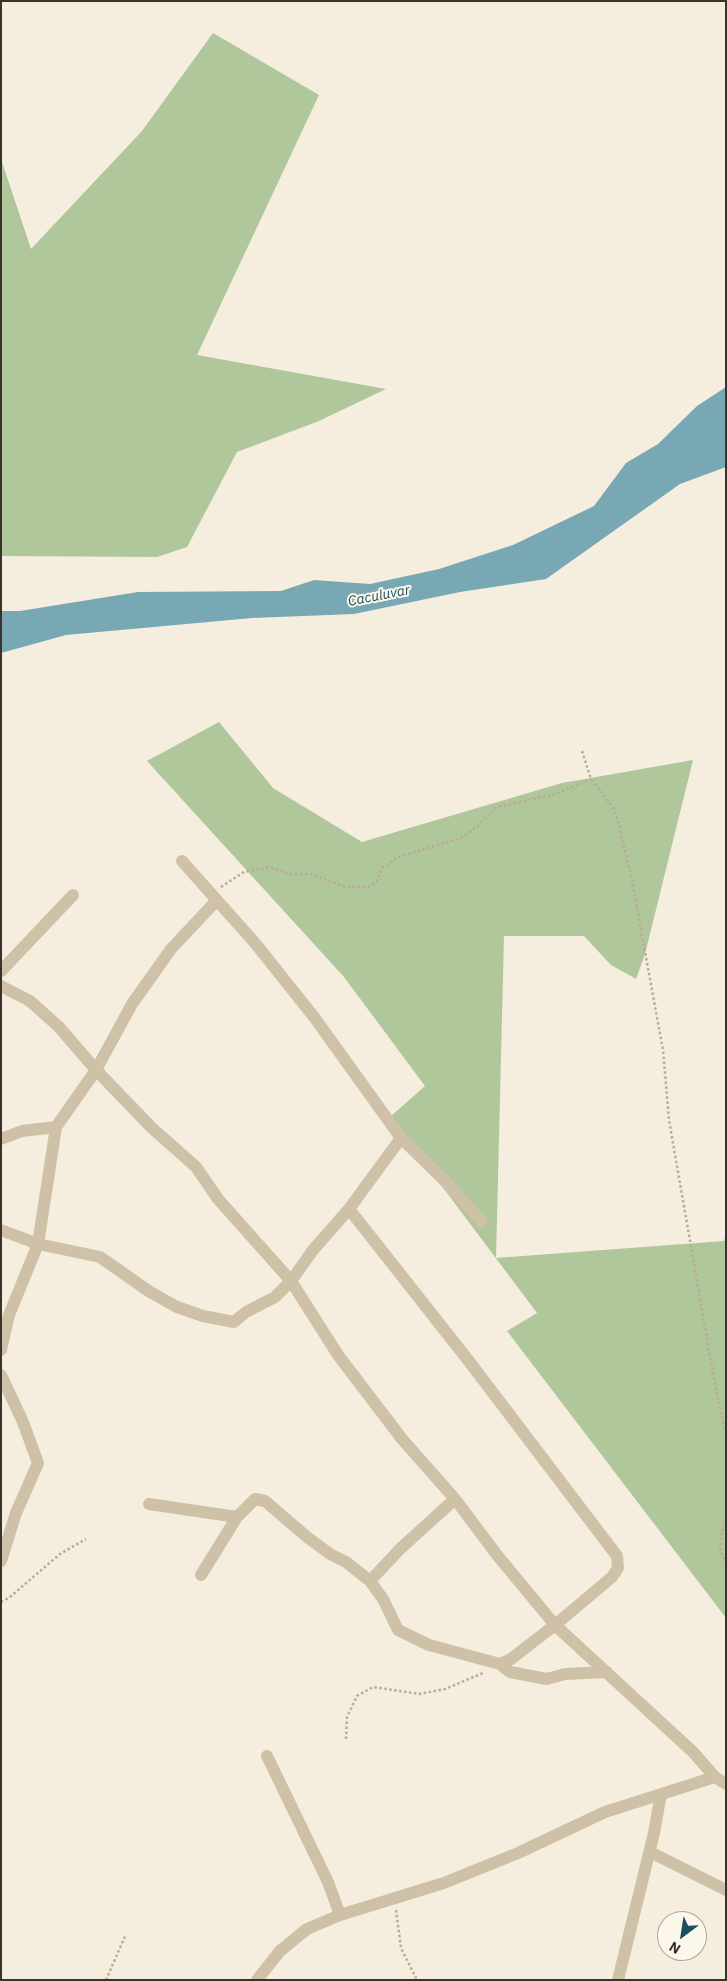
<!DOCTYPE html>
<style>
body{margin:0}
#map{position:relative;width:727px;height:1981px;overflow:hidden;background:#f5eede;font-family:"IBM Plex Sans",sans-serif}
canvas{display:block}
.frame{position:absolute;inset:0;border:2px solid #3b3229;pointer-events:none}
.north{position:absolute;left:657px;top:1911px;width:50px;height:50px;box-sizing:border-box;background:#fcf7eb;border:1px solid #afa89d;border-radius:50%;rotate:211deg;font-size:14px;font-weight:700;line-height:20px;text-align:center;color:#3b3229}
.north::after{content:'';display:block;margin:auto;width:18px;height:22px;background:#194f61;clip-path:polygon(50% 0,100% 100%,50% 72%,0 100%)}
</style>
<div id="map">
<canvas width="727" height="1981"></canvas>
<div class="frame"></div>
<div class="north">N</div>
</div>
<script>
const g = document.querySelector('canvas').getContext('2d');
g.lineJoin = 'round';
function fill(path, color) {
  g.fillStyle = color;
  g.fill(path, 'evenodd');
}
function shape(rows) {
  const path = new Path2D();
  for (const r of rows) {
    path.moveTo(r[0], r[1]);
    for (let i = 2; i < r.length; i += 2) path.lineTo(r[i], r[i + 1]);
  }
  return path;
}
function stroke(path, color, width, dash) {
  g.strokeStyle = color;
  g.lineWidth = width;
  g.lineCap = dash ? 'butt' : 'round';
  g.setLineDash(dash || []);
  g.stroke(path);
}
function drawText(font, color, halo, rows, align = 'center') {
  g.font = font + ' "IBM Plex Sans",sans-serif';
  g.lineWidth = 4;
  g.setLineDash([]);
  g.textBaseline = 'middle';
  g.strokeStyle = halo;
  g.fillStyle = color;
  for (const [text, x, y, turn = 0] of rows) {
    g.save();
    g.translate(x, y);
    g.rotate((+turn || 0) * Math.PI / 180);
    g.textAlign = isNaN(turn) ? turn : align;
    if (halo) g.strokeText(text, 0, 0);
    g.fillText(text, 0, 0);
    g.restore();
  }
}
fill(shape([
 [213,33,319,95,197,355,386,389,319,421,237,452,187,547,157,557,1,556,1,159,31,249,142,131],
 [219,722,273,788,362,842,562,783,693,760,645,954,636,979,611,965,584,936,504,936,496,1258,724,1241,726,1234,726,1618,507,1331,537,1313,390,1117,425,1086,344,977,147,761]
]), '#b0c69b');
fill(shape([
 [726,387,726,467,680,484,546,579,460,592,354,614,252,618,66,635,1,653,1,611,20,611,138,592,281,591,314,580,370,584,439,569,513,545,594,506,626,463,658,444,697,406]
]), '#79a8b5');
stroke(shape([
 [582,751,591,779,615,810,631,875,663,1050,669,1120,714,1379,726,1436],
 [221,887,244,872,268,867,290,874,310,874,346,887,368,887,377,881,382,868,398,857,461,838,479,825,497,807,556,794,591,779],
 [726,1524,722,1530,720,1548,726,1564],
 [1,1602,10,1597,60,1554,86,1539],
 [346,1739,347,1717,357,1696,373,1687,419,1694,445,1689,483,1673],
 [396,1910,401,1948,417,1980],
 [106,1980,126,1934],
 [295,1980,300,1980]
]), '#bbab92', 2.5, [2.5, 2.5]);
stroke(shape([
 [182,861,255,943,314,1017,401,1138,349,1209,313,1250,291,1281,338,1355,402,1439,455,1499,497,1555,555,1625,693,1752,715,1777,726,1784],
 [1,971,73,895],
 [1,986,30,1001,59,1027,96,1070,151,1127,196,1167,218,1199,291,1281,275,1297,246,1312,234,1322,203,1316,177,1307,150,1292,100,1257,38,1244,56,1127,96,1070,132,1004,171,949,217,900],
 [401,1138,445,1181,481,1221],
 [1,1139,22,1131,56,1127],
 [1,1230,38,1244,9,1315,1,1350],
 [1,1375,23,1422,38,1463,16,1513,1,1561],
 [149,1504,237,1517],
 [201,1575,237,1517,255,1499,265,1501,307,1537,330,1554,346,1562,370,1581,383,1599,398,1630,429,1645,500,1664,511,1659,555,1625,612,1577,618,1568,617,1556,468,1360,349,1209],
 [370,1581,400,1549,455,1499],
 [500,1664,510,1672,547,1679,565,1674,607,1672],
 [267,1756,328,1882,340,1915,444,1883,518,1853,605,1812,715,1777],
 [650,1852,726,1890],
 [257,1980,280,1951,307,1929,340,1915],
 [618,1980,654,1833,661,1794]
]), '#cfc1a8', 12);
drawText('italic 14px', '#194f61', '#fcf7eb', [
 ["Caculuvar",379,596,-11]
]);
</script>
